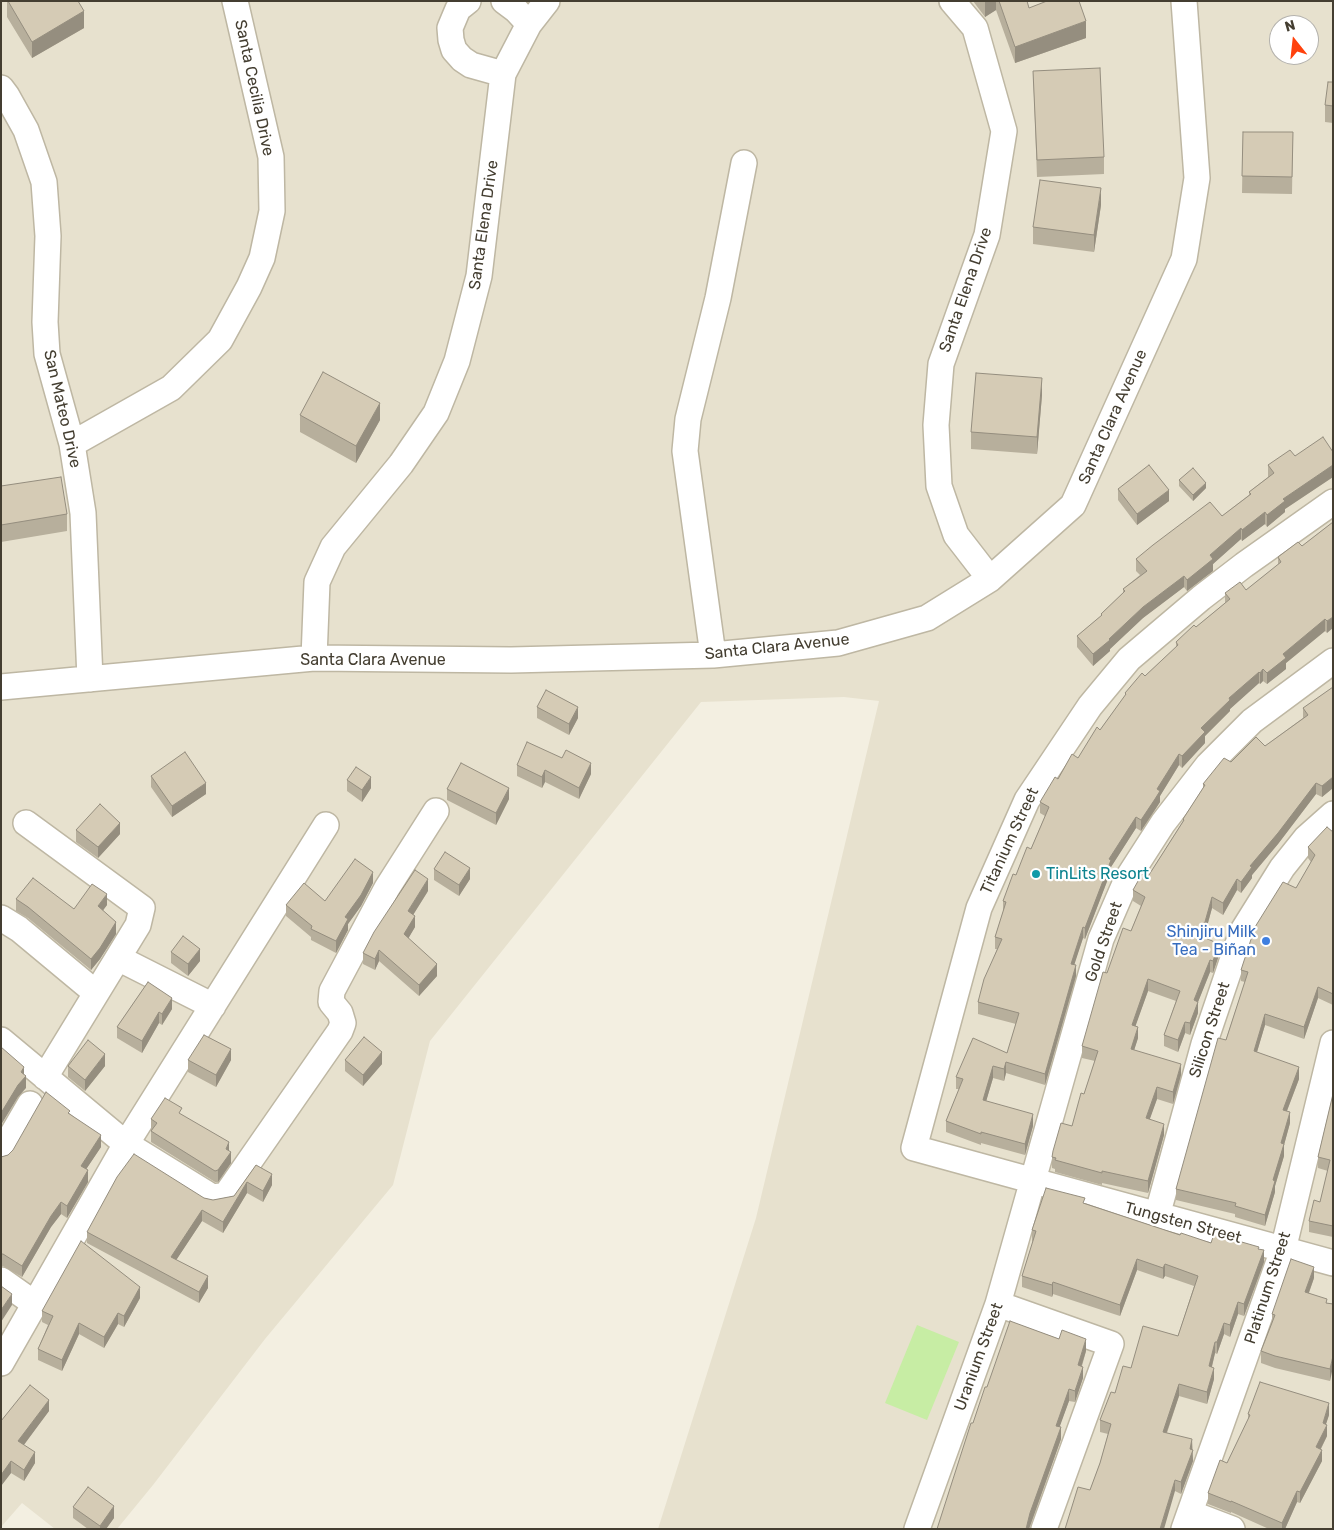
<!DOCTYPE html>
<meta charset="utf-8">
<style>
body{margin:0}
#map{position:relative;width:1334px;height:1530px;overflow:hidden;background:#f3efe1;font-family:Rubik,sans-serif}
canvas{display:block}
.frame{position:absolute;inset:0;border:2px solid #443e31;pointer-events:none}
.north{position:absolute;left:1269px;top:15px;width:50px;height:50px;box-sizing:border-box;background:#fff;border:1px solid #b4b2ad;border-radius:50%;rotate:344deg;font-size:14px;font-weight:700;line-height:20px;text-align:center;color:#443e31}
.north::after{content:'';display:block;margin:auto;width:18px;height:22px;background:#ff410c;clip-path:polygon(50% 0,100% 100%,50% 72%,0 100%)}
</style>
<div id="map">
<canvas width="1334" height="1530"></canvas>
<div class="frame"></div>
<div class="north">N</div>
</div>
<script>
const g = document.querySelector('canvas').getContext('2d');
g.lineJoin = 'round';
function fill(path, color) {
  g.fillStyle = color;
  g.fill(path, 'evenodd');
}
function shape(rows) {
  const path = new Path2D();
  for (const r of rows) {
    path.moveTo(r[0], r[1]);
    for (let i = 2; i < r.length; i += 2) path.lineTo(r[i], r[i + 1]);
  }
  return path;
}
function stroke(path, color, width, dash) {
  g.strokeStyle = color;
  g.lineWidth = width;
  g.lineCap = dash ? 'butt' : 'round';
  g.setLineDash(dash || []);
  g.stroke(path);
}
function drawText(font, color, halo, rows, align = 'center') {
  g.font = font + ' Rubik,sans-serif';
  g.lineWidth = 4.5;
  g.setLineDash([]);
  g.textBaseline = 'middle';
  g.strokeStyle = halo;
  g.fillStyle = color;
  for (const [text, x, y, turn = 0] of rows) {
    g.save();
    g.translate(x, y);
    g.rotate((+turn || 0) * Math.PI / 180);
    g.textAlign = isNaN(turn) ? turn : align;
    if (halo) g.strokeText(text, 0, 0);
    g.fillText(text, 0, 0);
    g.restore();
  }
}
fill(shape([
 [1,1,1333,1,1333,1529,658,1529,756,1218,879,701,844,697,701,702,430,1041,393,1185,265,1339,153,1485,117,1529,55,1529,22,1503,1,1527],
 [1279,25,1309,25,1309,55,1279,55]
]), '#e7e1ce');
fill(shape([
 [917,1325,959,1342,927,1420,885,1403]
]), '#c7eda4');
const minor = shape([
 [468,1,458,9,450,28,451,40,454,50,462,59,471,65,503,74],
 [504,1,516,10,529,24],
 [952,1,975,28,1004,131,987,235,941,364,936,425,939,486,956,535,990,579],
 [1,88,7,96,26,130,44,182,48,236,45,322,47,354,72,444,83,513,90,679],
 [72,444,171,388,220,340,249,287,262,258,272,211,271,157,235,1],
 [1333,502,1244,565,1201,598,1129,659,1090,706,1027,800,979,908,914,1148,1333,1263],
 [713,655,685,451,688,419,718,298,744,163],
 [314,658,317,582,333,547,401,464,436,413,457,361,479,276,503,74,529,24,547,1],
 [1,687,314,658,511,660,713,655,838,643,927,618,990,579,1073,505,1184,259,1197,178,1184,1],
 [26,823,142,908,138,925,45,1077],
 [1,918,19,929,96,993],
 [118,958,213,1006],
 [1,1040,126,1144,212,1197,226,1195,340,1031,343,1023,340,1013,331,1002,332,991,387,888,436,811],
 [1,1154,30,1104],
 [1157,1216,1204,1044,1242,932,1282,868,1306,838,1333,814],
 [1,1280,35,1304],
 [998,1304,1111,1344,1044,1529],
 [1,1363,126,1144,326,825],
 [1190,1513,1232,1529],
 [917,1529,998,1304,1101,939,1127,879,1163,823,1208,765,1252,721,1333,661],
 [1184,1529,1283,1250,1333,1043]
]);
stroke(minor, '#beb7a3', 28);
stroke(minor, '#fff', 25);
fill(shape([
 [7,1,78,1,84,28,32,58,7,17],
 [973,1,1027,1,1029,8,1086,38,1015,63,996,10,985,17],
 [1033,71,1104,157,1104,174,1037,177],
 [1333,82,1333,123,1325,122,1325,105],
 [1243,132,1293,132,1292,194,1242,193],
 [1101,205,1094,252,1033,244,1033,227],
 [1042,395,1037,454,971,449,971,432],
 [300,415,380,420,356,463,300,432],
 [1333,452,1333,477,1285,509,1285,512,1267,527,1265,524,1242,541,1241,539,1213,564,1213,571,1187,591,1184,587,1143,618,1110,649,1110,651,1093,666,1077,647,1077,636,1101,616,1101,614,1123,593,1123,589,1140,575,1136,571,1136,559,1222,516,1249,495,1249,492,1268,477,1268,465,1295,456],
 [1179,480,1206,488,1193,501,1179,486],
 [1,486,67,514,67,531,1,542],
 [1118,489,1169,501,1137,525,1118,500],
 [1333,522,1327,633,1325,631,1286,663,1286,669,1267,684,1263,681,1260,684,1259,683,1230,709,1230,711,1205,736,1205,743,1182,768,1179,765,1160,796,1160,802,1155,810,1141,831,1136,828,1111,867,1111,871,1085,939,1083,938,1074,964,1076,976,1045,1085,1006,1073,1004,1081,993,1078,986,1101,1033,1126,1025,1155,981,1143,981,1145,946,1132,946,1121,959,1089,956,1089,956,1077,1007,1053,1016,1024,978,1014,978,1002,997,949,995,949,995,937,1003,912,1003,901,1016,875,1031,849,1045,816,1040,813,1040,802,1058,779,1078,758,1100,730,1125,696,1125,693,1145,676,1176,647,1176,642,1196,627,1225,603,1225,593,1246,590,1278,565,1278,557,1302,546],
 [1333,685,1333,788,1322,797,1316,794,1278,844,1252,875,1252,878,1241,893,1237,890,1223,915,1212,908,1204,938,1219,955,1213,973,1210,972,1198,1002,1198,1013,1190,1035,1185,1033,1178,1052,1164,1046,1164,1035,1176,1001,1148,991,1135,1026,1138,1038,1134,1050,1181,1075,1173,1104,1157,1099,1149,1120,1164,1135,1148,1193,1102,1183,1102,1185,1055,1172,1055,1169,1052,1168,1052,1157,1072,1126,1084,1094,1095,1061,1082,1058,1082,1046,1107,973,1131,931,1141,906,1133,901,1133,890,1147,878,1183,821,1183,819,1203,788,1203,784,1231,762,1265,746,1303,718,1303,708,1332,688],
 [537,707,578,718,569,735,537,718],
 [562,758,591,774,579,799,545,782,542,788,517,776,517,765],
 [151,776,206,794,172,817,151,787],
 [347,780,371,788,362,802,347,791],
 [447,789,509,799,496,825,447,800],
 [76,830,120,834,98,858,76,842],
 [1333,832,1333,1005,1318,998,1304,1039,1265,1025,1257,1052,1299,1079,1287,1111,1290,1123,1284,1145,1284,1156,1275,1186,1275,1192,1265,1226,1235,1217,1235,1214,1176,1200,1176,1189,1245,982,1241,981,1241,970,1296,888,1311,862,1308,858,1308,847],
 [434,869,470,879,459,896,434,880],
 [373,883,361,906,348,924,348,930,336,953,311,940,311,937,286,916,286,905,325,901],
 [428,891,413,915,415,927,408,938,437,976,419,996,379,961,375,970,363,964,363,953],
 [16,899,74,909,107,905,103,910,116,934,100,959,91,970,28,918,16,911],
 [171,952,200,961,188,976,171,963],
 [148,982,172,1009,162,1025,159,1023,142,1053,117,1038,117,1027],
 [188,1060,231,1060,216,1087,188,1072],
 [345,1060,382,1064,363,1086,345,1071],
 [68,1066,105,1066,85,1091,68,1077],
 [1333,1094,1333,1237,1309,1232,1309,1221,1320,1202,1328,1171,1318,1168,1318,1157],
 [70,1115,101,1147,86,1169,88,1182,67,1218,61,1214,51,1227,22,1277,3,1266,1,1266,1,1157,8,1155],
 [182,1115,229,1151,231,1163,218,1182,215,1182,151,1142,151,1119],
 [256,1165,272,1185,263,1202,247,1193,223,1233,202,1221,176,1260,208,1288,199,1303,87,1243,87,1232,204,1198,213,1200,234,1196],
 [1085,1203,1180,1235,1211,1243,1259,1249,1264,1262,1244,1316,1238,1314,1230,1337,1224,1334,1217,1354,1215,1353,1212,1367,1214,1379,1207,1404,1179,1396,1167,1433,1192,1449,1193,1461,1181,1494,1175,1491,1090,1490,1100,1463,1108,1434,1100,1432,1100,1420,1115,1393,1131,1368,1178,1336,1194,1286,1165,1276,1163,1279,1137,1270,1120,1316,1053,1294,1052,1297,1022,1287,1022,1276,1033,1242,1032,1241,1032,1230],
 [1314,1278,1309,1293,1327,1303,1333,1304,1330,1381,1275,1368,1261,1363,1261,1351,1272,1322,1272,1314],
 [140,1298,124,1327,118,1324,104,1348,79,1334,62,1371,38,1360,38,1349,48,1325,42,1322,42,1311],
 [1086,1351,1082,1366,1083,1378,1075,1402,1069,1401,1059,1427,1061,1439,1029,1529,973,1423,987,1387],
 [49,1411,23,1445,35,1463,24,1481,11,1473,1,1486,1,1421],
 [1248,1414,1329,1415,1326,1424,1327,1436,1321,1449,1322,1461,1300,1503,1297,1502,1285,1529,1269,1529,1231,1512,1231,1513,1208,1504,1208,1493,1227,1463,1248,1420],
 [73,1507,114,1518,106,1529,88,1529,73,1518]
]), '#b7af9c');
fill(shape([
 [985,1,996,1,996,10,985,17],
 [84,11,84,28,32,58,32,42],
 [1086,21,1086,38,1015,63,1015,47],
 [1101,188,1101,205,1094,252,1094,235],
 [1042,378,1042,395,1037,454,1037,437],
 [380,403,380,420,356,463,356,446],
 [1333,465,1333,477,1285,509,1285,512,1267,527,1267,515,1283,499],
 [1206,483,1206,488,1193,501,1193,495],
 [1169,490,1169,501,1137,525,1137,514],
 [1265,512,1265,524,1242,541,1242,530],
 [1241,528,1241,539,1213,564,1213,571,1187,591,1187,580,1210,555],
 [1184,576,1184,587,1143,618,1110,649,1110,651,1093,666,1093,654,1143,607],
 [1333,617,1333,628,1327,633,1327,621],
 [1325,619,1325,631,1286,663,1286,669,1267,684,1267,673,1283,654],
 [1263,669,1263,681,1260,684,1260,673],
 [1259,672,1259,683,1230,709,1230,711,1205,736,1205,743,1182,768,1182,756,1201,728,1229,698],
 [578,707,578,718,569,735,569,724],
 [1179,754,1179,765,1160,796,1160,802,1141,831,1141,820,1157,789],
 [591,763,591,774,579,799,579,788],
 [545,770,545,782,542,788,542,777],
 [371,777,371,788,362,802,362,790],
 [1333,777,1333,788,1322,797,1322,786],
 [206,783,206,794,172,817,172,806],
 [1316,783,1316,794,1278,844,1252,875,1252,878,1241,893,1241,882,1250,866],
 [509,788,509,799,496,825,496,813],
 [1136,817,1136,828,1111,867,1111,871,1085,939,1085,928,1109,859],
 [120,823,120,834,98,858,98,847],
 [470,868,470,879,459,896,459,885],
 [373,872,373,883,361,906,348,924,348,930,336,953,336,941,345,917],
 [428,879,428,891,408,923,408,911],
 [1237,879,1237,890,1223,915,1223,903],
 [107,894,107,905,98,917,98,906],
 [1212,897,1212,908,1201,948,1201,936],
 [415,916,415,927,404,946,404,934],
 [116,922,116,934,100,959,91,970,91,959],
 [1083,927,1083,938,1071,975,1071,964],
 [1219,944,1219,955,1213,973,1213,961],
 [200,949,200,961,188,976,188,964],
 [379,950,379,961,375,970,375,959],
 [1210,960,1210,972,1194,1012,1194,1000],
 [437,964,437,976,419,996,419,985],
 [1076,965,1076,976,1045,1085,1045,1074],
 [1148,979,1148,991,1132,1036,1132,1025],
 [1318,987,1318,998,1304,1039,1304,1027],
 [172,998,172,1009,162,1025,162,1014],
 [1198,1002,1198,1013,1190,1035,1190,1023],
 [159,1012,159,1023,142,1053,142,1041],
 [1265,1014,1265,1025,1254,1062,1254,1051],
 [1185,1022,1185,1033,1178,1052,1178,1040],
 [1138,1027,1138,1038,1131,1060,1131,1049],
 [231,1049,231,1060,216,1087,216,1075],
 [382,1052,382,1064,363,1086,363,1075],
 [105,1054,105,1066,85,1091,85,1080],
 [1006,1062,1006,1073,1004,1081,1004,1069],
 [1181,1064,1181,1075,1173,1104,1173,1092],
 [993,1066,993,1078,983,1112,983,1100],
 [24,1067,24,1078,26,1076,26,1088,18,1097,1,1125,1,1113,21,1072],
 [1299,1067,1299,1079,1283,1121,1283,1110],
 [1157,1087,1157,1099,1146,1130,1146,1118],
 [1290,1112,1290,1123,1284,1145,1284,1156,1275,1186,1275,1192,1265,1226,1265,1215,1281,1143],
 [1033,1114,1033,1126,1025,1155,1025,1144],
 [1164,1124,1164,1135,1148,1193,1148,1181],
 [101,1135,101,1147,81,1177,81,1166],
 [229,1142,229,1153,231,1152,231,1163,218,1182,218,1170,226,1149],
 [88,1170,88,1182,67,1218,67,1206],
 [272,1174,272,1185,263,1202,263,1191],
 [247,1182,247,1193,223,1233,223,1222],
 [61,1202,61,1214,51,1227,22,1277,22,1266,51,1216],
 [202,1210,202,1221,171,1268,171,1257],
 [1264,1250,1264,1262,1244,1316,1244,1304],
 [1137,1259,1137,1270,1120,1316,1120,1305],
 [1165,1264,1165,1276,1163,1279,1163,1268],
 [1314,1267,1314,1278,1305,1303,1305,1292],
 [208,1276,208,1288,199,1303,199,1292],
 [1053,1282,1053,1294,1052,1297,1052,1285],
 [140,1287,140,1298,124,1327,124,1316],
 [12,1294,12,1305,1,1322,1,1310],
 [1238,1302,1238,1314,1230,1337,1230,1325],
 [118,1313,118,1324,104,1348,104,1337],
 [79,1323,79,1334,62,1371,62,1360],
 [1224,1323,1224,1334,1217,1354,1217,1342],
 [1086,1339,1086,1351,1078,1377,1078,1365],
 [1215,1342,1215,1353,1209,1378,1209,1366],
 [1333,1356,1333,1367,1330,1381,1330,1369],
 [1083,1367,1083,1378,1075,1402,1075,1391],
 [1214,1368,1214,1379,1207,1404,1207,1392],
 [1179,1384,1179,1396,1163,1443,1163,1432],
 [1069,1389,1069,1401,1056,1437,1056,1426],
 [49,1400,49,1411,18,1453,18,1441],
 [1329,1403,1329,1415,1323,1433,1327,1425,1327,1436,1316,1458,1316,1447],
 [1061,1427,1061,1439,1029,1529,1026,1529,1030,1513],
 [1192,1439,1193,1461,1181,1494,1181,1482],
 [1322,1450,1322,1461,1300,1503,1300,1492],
 [35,1452,35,1463,24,1481,24,1470],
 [11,1461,11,1473,1,1486,1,1475],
 [1175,1480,1175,1491,1164,1529,1160,1529],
 [1297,1491,1297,1502,1285,1529,1282,1529,1282,1523],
 [114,1506,114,1518,106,1529,100,1529,100,1526]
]), '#958e7f');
const building = shape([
 [8,1,78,1,84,11,32,42,8,1],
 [999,1,1027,1,1029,8,1047,1,1079,1,1086,21,1015,47,999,1],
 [1100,68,1104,157,1037,160,1033,71,1100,68],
 [1328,82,1333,82,1333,106,1325,105,1328,82],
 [1243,132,1293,132,1292,177,1242,176,1243,132],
 [1040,180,1101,188,1094,235,1033,227,1040,180],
 [323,372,380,403,356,446,300,415,323,372],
 [976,373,1042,378,1037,437,971,432,976,373],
 [1323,437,1333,452,1333,465,1283,499,1285,501,1267,515,1265,512,1242,530,1241,528,1210,555,1213,559,1187,580,1184,576,1143,607,1109,639,1110,640,1093,654,1077,636,1102,615,1101,614,1125,591,1123,589,1147,571,1136,559,1153,545,1210,502,1222,516,1251,494,1249,492,1274,473,1268,465,1290,450,1295,456,1323,437],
 [1149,465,1169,490,1137,514,1118,489,1149,465],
 [1193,468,1206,483,1193,495,1179,480,1193,468],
 [61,477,67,514,1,525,1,486,61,477],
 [1333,522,1333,617,1327,621,1325,619,1283,654,1286,658,1267,673,1263,669,1260,673,1259,672,1229,698,1230,700,1201,728,1205,732,1182,756,1179,754,1157,789,1160,791,1155,799,1141,820,1136,817,1109,859,1111,860,1085,928,1083,927,1071,964,1076,965,1045,1074,1006,1062,1004,1069,993,1066,983,1100,1033,1114,1025,1144,981,1132,981,1134,946,1121,963,1079,956,1077,973,1038,1007,1053,1019,1013,978,1002,984,979,1002,939,995,937,1006,902,1003,901,1013,874,1016,875,1027,847,1031,849,1049,807,1040,802,1055,777,1058,779,1072,754,1078,758,1097,727,1100,730,1126,694,1125,693,1142,673,1145,676,1178,645,1176,642,1194,625,1196,627,1230,599,1225,593,1240,582,1246,590,1281,562,1278,557,1298,542,1302,546,1333,522],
 [1333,685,1333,777,1322,786,1316,783,1278,833,1250,866,1252,867,1241,882,1237,879,1223,903,1212,897,1201,936,1219,944,1213,961,1210,960,1194,1000,1198,1002,1190,1023,1185,1022,1178,1040,1164,1035,1180,991,1148,979,1132,1025,1138,1027,1131,1049,1181,1064,1173,1092,1157,1087,1146,1118,1164,1124,1148,1181,1102,1171,1102,1173,1055,1160,1056,1158,1052,1157,1053,1151,1061,1123,1072,1126,1081,1093,1084,1094,1098,1051,1082,1046,1103,972,1107,973,1123,928,1131,931,1145,897,1133,890,1142,874,1147,878,1184,820,1183,819,1205,785,1203,784,1224,758,1231,762,1256,737,1265,746,1308,715,1303,708,1333,687,1332,686,1333,685],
 [546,690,578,707,569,724,537,707,546,690],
 [527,742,562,758,566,750,591,763,579,788,545,770,542,777,517,765,527,742],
 [185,752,206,783,172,806,151,776,185,752],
 [461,763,509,788,496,813,447,789,461,763],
 [356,767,371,777,362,790,347,780,356,767],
 [100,804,120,823,98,847,76,830,100,804],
 [1327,827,1333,832,1333,994,1318,987,1304,1027,1265,1014,1254,1051,1299,1067,1283,1110,1290,1112,1281,1143,1284,1144,1273,1180,1275,1181,1265,1215,1235,1206,1236,1203,1176,1189,1218,1038,1226,1040,1248,972,1241,970,1255,927,1283,882,1296,888,1315,855,1308,847,1327,827],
 [445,852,470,868,459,885,434,869,445,852],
 [355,859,373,872,361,895,345,917,348,919,336,941,311,929,312,926,286,905,304,883,325,901,355,859],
 [415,870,428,879,408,911,415,916,404,934,437,964,419,985,379,950,375,959,363,953,374,932,415,870],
 [33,878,74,909,92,884,107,894,98,906,116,922,100,948,91,959,28,907,16,899,33,878],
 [183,936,200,949,188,964,171,952,183,936],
 [148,982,172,998,162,1014,159,1012,142,1041,117,1027,148,982],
 [204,1035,231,1049,216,1075,188,1060,204,1035],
 [364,1037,382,1052,363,1075,345,1060,364,1037],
 [88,1040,105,1054,85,1080,68,1066,88,1040],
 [1,1047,24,1067,21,1072,26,1076,18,1085,1,1113,1,1047],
 [46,1092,70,1111,68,1113,101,1135,81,1166,88,1170,67,1206,61,1202,51,1216,22,1266,3,1254,1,1254,1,1157,8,1155,13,1150,46,1092],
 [1333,1094,1333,1226,1309,1221,1314,1200,1320,1202,1330,1160,1318,1157,1333,1094],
 [165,1098,182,1108,179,1113,229,1142,226,1149,231,1152,218,1170,215,1171,151,1131,157,1123,151,1119,165,1098],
 [134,1154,204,1198,213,1200,234,1196,256,1165,272,1174,263,1191,247,1182,223,1222,202,1210,171,1257,208,1276,199,1292,87,1232,117,1177,134,1154],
 [1046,1188,1085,1198,1083,1203,1180,1235,1181,1233,1211,1243,1214,1234,1259,1247,1258,1249,1264,1250,1244,1304,1238,1302,1230,1325,1224,1323,1217,1342,1215,1342,1209,1366,1214,1368,1207,1392,1179,1384,1163,1432,1192,1439,1190,1449,1193,1450,1181,1482,1175,1480,1160,1529,1065,1529,1078,1487,1090,1490,1100,1463,1111,1424,1100,1420,1111,1392,1115,1393,1123,1366,1131,1368,1143,1326,1178,1336,1198,1276,1165,1264,1163,1268,1137,1259,1120,1305,1053,1282,1052,1285,1022,1276,1036,1231,1032,1230,1046,1188],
 [81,1241,140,1287,124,1316,118,1313,104,1337,79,1323,62,1360,38,1349,53,1316,42,1311,81,1241],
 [1291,1259,1314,1267,1305,1292,1327,1299,1326,1303,1333,1304,1333,1356,1330,1369,1275,1356,1261,1351,1275,1315,1272,1314,1291,1259],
 [1,1286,12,1294,1,1310,1,1286],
 [1010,1321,1059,1339,1062,1330,1086,1339,1078,1365,1083,1367,1075,1391,1069,1389,1056,1426,1061,1427,1030,1513,1026,1529,937,1529,971,1423,973,1423,985,1387,987,1387,1010,1321],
 [1260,1382,1329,1403,1323,1423,1327,1425,1316,1447,1322,1450,1300,1492,1297,1491,1282,1523,1231,1501,1231,1502,1208,1493,1220,1460,1227,1463,1250,1415,1248,1414,1260,1382],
 [30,1385,49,1400,18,1441,35,1452,24,1470,11,1461,1,1475,1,1421,30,1385],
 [88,1487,114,1506,100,1526,73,1507,88,1487]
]);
fill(building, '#d5cbb5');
stroke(building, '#958e7f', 1);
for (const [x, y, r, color] of [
 [1036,874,5,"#0f9aa8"],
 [1266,941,5,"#3f7fe0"]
]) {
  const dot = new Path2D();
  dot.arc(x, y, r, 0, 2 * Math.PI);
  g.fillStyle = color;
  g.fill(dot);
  stroke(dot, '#fff', 2);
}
drawText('16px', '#443e31', '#fff', [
 ["Santa Cecilia Drive",254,88,78],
 ["Santa Elena Drive",484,225,-82],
 ["Santa Elena Drive",966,290,-71],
 ["San Mateo Drive",62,409,77],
 ["Santa Clara Avenue",1113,417,-66],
 ["Santa Clara Avenue",777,647,-6],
 ["Santa Clara Avenue",373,660],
 ["Titanium Street",1010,841,-65],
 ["Gold Street",1104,942,-71],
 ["Silicon Street",1210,1030,-72],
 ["Tungsten Street",1183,1223,15],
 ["Platinum Street",1268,1288,-72],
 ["Uranium Street",979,1357,-70]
]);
drawText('16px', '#0d838f', '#fff', [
 ["TinLits Resort",1046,874]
], 'left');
drawText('16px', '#366cbe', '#fff', [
 ["Shinjiru Milk",1256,932],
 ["Tea - Biñan",1256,950]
], 'right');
</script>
